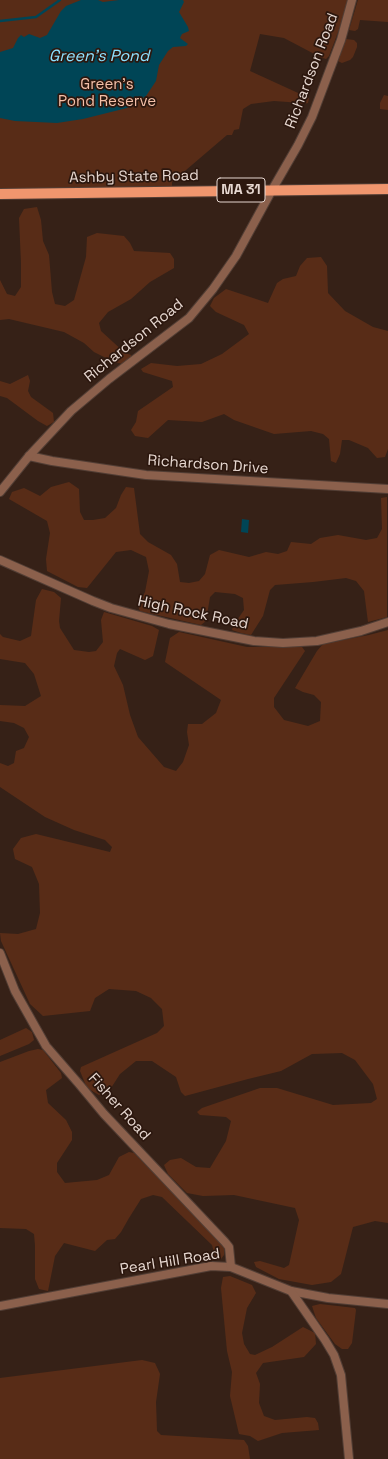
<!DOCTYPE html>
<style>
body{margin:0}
canvas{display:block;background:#362117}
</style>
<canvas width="388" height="1459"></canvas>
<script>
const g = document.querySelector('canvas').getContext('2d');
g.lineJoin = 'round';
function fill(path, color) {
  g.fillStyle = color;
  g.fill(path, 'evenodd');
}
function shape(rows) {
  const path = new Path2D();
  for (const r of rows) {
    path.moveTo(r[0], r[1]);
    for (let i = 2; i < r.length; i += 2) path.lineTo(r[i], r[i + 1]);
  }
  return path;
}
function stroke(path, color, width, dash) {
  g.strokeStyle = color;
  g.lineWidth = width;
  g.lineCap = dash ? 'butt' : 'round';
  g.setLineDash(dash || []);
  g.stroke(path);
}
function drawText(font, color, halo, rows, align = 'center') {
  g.font = font + ' "Space Grotesk",sans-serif';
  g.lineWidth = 3.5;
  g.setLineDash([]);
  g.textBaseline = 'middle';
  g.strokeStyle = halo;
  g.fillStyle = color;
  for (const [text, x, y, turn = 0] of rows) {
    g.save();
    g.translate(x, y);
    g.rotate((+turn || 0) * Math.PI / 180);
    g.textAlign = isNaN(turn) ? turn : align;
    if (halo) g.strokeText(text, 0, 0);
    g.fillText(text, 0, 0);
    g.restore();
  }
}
fill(shape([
 [0,0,348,0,346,11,329,56,326,59,320,57,284,38,260,34,250,71,309,98,308,103,303,104,288,102,274,101,251,104,243,109,239,129,234,130,232,135,227,135,172,182,172,188,0,189],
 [358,0,388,0,388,22,360,20,358,29,355,31,349,30],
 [346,39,354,40,357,43,357,47,353,57,350,60,342,63,338,61],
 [384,95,388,96,388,110,380,109,380,103],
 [37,207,41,220,43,241,49,255,52,292,55,304,65,306,74,300,86,257,87,237,97,233,124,236,130,243,134,251,170,253,174,259,174,268,150,282,131,299,108,312,99,323,101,331,125,353,131,355,131,359,122,364,112,361,94,352,84,343,64,332,9,319,0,320,0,280,7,294,15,296,21,287,21,263,19,218,24,209],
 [321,257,327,266,328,293,345,311,373,327,388,331,388,449,385,457,377,458,368,448,349,440,342,440,340,454,336,463,331,461,329,439,323,434,311,431,274,434,234,420,224,414,202,422,168,420,148,438,135,436,131,430,136,422,138,411,173,387,172,381,143,372,141,369,151,363,177,366,201,364,222,354,249,334,244,325,216,312,210,306,214,298,226,289,268,303,277,283,283,279,296,276,300,266,307,258],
 [28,375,30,381,28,391,31,397,53,413,54,422,47,426,38,421,7,398,0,396,0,381,10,384],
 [69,482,79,489,80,512,84,520,93,520,105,518,116,508,121,495,126,487,134,488,140,534,148,542,171,555,177,564,180,582,189,583,199,581,205,574,210,555,219,550,249,557,266,552,278,554,287,551,291,542,311,544,320,538,338,535,366,540,377,538,382,529,381,498,387,497,387,617,368,622,364,591,356,581,346,578,313,582,275,585,270,590,263,616,251,635,241,633,232,630,233,626,244,610,243,598,235,594,215,592,210,597,206,621,201,625,140,611,138,606,145,592,149,571,146,557,131,550,116,552,87,588,78,587,47,571,46,559,50,533,47,521,9,499,12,492,24,488,40,496,51,487],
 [42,589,54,592,61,598,59,621,60,628,74,650,89,652,96,651,103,642,101,620,104,612,152,626,159,630,153,656,145,660,120,649,117,653,114,666,123,685,130,715,138,737,164,767,176,771,183,762,189,745,187,732,188,724,202,724,216,713,221,700,165,662,170,638,179,632,247,647,302,647,305,651,274,698,274,707,284,720,308,726,320,721,321,702,314,695,303,692,295,688,317,651,323,644,369,635,388,630,388,1223,375,1221,353,1227,341,1274,331,1282,312,1285,279,1279,256,1267,254,1262,260,1261,284,1268,289,1265,299,1220,295,1208,234,1195,203,1196,187,1193,168,1174,164,1165,170,1160,181,1158,196,1167,210,1168,226,1141,231,1121,226,1117,200,1115,197,1112,202,1108,260,1088,277,1088,333,1105,371,1103,377,1099,373,1084,355,1060,342,1053,312,1054,281,1071,248,1079,185,1096,181,1092,176,1077,152,1061,136,1061,120,1074,111,1088,99,1095,87,1088,80,1071,81,1067,157,1033,164,1026,162,1009,151,998,136,991,109,989,95,998,90,1011,43,1016,30,1004,1,941,0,933,18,934,36,929,40,913,39,884,32,867,15,859,13,849,21,838,36,834,110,852,112,847,105,840,74,830,45,817,0,787,0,763,8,766,14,763,16,751,24,748,29,737,24,728,14,723,0,721,0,705,25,706,41,696,34,674,25,663,0,659,0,634,3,637,20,641,31,636,36,600],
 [26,1028,32,1032,34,1040,29,1044,0,1056,0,1040],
 [38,1049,43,1050,61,1073,62,1078,46,1090,48,1103,66,1120,72,1132,72,1140,57,1163,57,1172,65,1183,97,1180,109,1175,119,1157,129,1152,134,1153,219,1240,224,1247,224,1255,221,1259,215,1256,212,1245,162,1197,153,1195,141,1199,129,1218,121,1232,115,1239,107,1240,95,1251,64,1243,55,1256,48,1291,39,1289,35,1279,35,1245,34,1234,26,1229,0,1228,0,1062,29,1051],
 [230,1276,252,1285,256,1293,247,1308,242,1333,244,1344,250,1354,255,1355,272,1347,303,1327,315,1333,316,1344,304,1357,263,1363,256,1373,260,1384,259,1403,264,1416,275,1420,307,1417,315,1418,318,1423,319,1430,282,1433,258,1441,250,1436,239,1434,230,1396,232,1372,227,1351,221,1288,223,1277],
 [320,1304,355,1308,356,1310,352,1343,348,1349,342,1349,335,1344,316,1318,312,1306],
 [142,1360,155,1363,160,1374,156,1402,157,1431,161,1435,244,1440,248,1446,250,1459,0,1459,0,1378]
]), '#582c17');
fill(shape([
 [81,0,98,0,103,2,119,0,183,0,184,2,179,12,188,27,189,31,182,34,180,38,188,44,186,46,173,47,168,51,159,65,156,81,146,96,127,108,83,119,57,123,15,121,0,118,0,52,13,48,18,38,21,35,24,37,29,34,40,38,47,35,61,11,66,6],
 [242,519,249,520,248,533,241,532]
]), '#004556');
stroke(shape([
 [0,21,36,17,60,0]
]), '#004556', 2.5);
const minor = shape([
 [272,190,298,145,312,117,341,40,352,0],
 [29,456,52,461,146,475,388,489],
 [0,560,93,601,111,608,169,624,254,641,283,643,317,641,361,631,388,622],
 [291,1291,328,1298,388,1304],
 [0,1306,211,1266,231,1267]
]);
const tertiary = shape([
 [0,492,29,456,71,411,109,379,189,318,213,289,236,256,272,190],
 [0,953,15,991,46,1046,79,1084,104,1114,225,1242,229,1247,231,1267,291,1291,325,1340,334,1355,341,1375,349,1459]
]);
const primary = shape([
 [0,194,388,189]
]);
stroke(minor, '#523e35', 10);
stroke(tertiary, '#523e35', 10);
stroke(primary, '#523e35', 12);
stroke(minor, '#8b604c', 8);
stroke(tertiary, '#8b604c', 8);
stroke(primary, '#f0966e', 10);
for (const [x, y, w] of [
 [241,190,48]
]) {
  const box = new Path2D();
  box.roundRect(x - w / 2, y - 12, w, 24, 3);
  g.fillStyle = '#2c170e';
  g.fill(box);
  stroke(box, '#e6d7d0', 1);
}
drawText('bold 14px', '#e6d7d0', null, [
 ["MA 31",241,190]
]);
drawText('15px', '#e6d7d0', '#2c170e', [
 ["Richardson Road",312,71,-69],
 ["Ashby State Road",134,177,-1],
 ["Richardson Road",134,341,-39],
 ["Richardson Drive",208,465,4],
 ["High Rock Road",193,613,12],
 ["Fisher Road",119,1107,48],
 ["Pearl Hill Road",170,1262,-9]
]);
drawText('15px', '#f4c0a9', '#2c170e', [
 ["Green's",107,85],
 ["Pond Reserve",107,102]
]);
drawText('italic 16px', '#8ee1fe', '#2c170e', [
 ["Green's Pond",99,57]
]);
</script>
